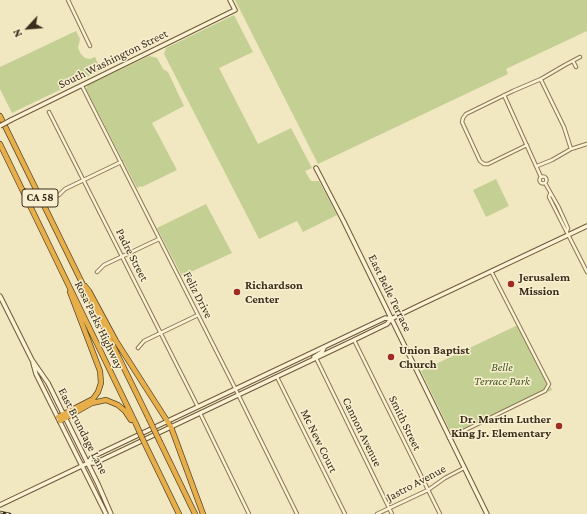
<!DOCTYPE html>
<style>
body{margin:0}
#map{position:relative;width:587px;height:514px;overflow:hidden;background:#f1e7c0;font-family:"Crimson Pro",serif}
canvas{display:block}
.north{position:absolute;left:8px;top:8px;width:40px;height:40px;-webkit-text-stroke:3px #f8f0d0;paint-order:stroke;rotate:244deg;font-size:11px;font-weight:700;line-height:16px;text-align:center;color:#3a2d1c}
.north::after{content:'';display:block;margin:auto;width:14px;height:18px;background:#3a2d1c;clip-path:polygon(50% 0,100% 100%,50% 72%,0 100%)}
</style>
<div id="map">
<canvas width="587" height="514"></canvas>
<div class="north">N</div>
</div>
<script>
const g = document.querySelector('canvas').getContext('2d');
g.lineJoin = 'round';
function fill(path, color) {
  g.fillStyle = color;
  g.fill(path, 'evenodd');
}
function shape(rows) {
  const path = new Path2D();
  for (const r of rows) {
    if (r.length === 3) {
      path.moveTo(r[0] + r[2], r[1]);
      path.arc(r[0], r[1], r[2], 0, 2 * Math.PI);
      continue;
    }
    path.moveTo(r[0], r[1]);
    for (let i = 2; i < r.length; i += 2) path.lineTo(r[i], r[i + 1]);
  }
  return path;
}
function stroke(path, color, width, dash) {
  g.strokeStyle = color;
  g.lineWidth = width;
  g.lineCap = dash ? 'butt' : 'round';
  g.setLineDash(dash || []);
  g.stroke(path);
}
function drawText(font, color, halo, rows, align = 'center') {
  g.font = font + ' "Crimson Pro",serif';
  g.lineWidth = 3;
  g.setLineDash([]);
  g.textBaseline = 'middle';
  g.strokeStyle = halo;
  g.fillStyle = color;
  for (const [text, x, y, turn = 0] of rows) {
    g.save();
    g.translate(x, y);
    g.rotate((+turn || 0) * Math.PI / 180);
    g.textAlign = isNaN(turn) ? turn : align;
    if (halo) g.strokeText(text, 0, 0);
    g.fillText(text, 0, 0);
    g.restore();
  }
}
fill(shape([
 [235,0,587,0,587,31,506,69,508,74,318,164],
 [234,15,253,52,219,68,258,144,291,128,312,168,305,171,311,181,319,181,337,215,303,232,297,221,259,239,164,54,166,48],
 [76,31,80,39,78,48,81,54,85,58,90,59,95,57,101,70,12,113,0,89,0,67],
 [149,56,157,58,163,69,168,72,184,106,152,123,177,170,142,187,141,186,137,188,86,89,88,85],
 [496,179,509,206,486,217,473,190],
 [206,204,232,253,182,276,157,228],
 [520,324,552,390,453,437,421,371]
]), '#c4d093');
const street = shape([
 [68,0,90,46],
 [573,61,576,67],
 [541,80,564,127,571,149],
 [82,86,232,382,297,514],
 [504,95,541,177],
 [49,112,198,407],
 [527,145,488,164,484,164,480,161,462,122,463,118,466,114,513,91,541,79,565,65,580,57],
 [537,166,552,160,571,149,587,144],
 [543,180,3.5],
 [545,183,558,206,568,228,567,231],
 [550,194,549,197,587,272],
 [59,195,65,189,121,162],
 [97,272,104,265,159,239],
 [354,340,440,514],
 [138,348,144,341,198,315],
 [316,358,392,514],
 [277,377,345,514],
 [200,413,249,514],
 [449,438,545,391,549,384,491,271],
 [377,514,428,490,445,478,464,468]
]);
const secondary = shape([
 [11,120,235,10,230,0],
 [316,168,344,222,487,514],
 [0,296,32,360,48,383,98,484,111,514],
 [314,357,322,352,324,348],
 [33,363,36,374,106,514],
 [88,463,92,457,385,318,391,319],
 [0,505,88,463,95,463,354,340,387,324,391,319,422,304,587,226]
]);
const highway = shape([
 [0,116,149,419],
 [0,144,136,424],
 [85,286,89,291,116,341,171,427,203,514],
 [58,417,93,399,98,392,101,383,100,371,70,292],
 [60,421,92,403,106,400,118,405,125,411,131,420],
 [144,442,179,514],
 [160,442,195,514]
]);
stroke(street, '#8c7756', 4.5);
stroke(secondary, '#6d583a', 5.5);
stroke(highway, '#59442b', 6);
stroke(street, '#fbf3d4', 2.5);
stroke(secondary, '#fbf3d4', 3.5);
stroke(highway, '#e7af4a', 4.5);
const rail = shape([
 [0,512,10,514]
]);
stroke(rail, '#3a2d1c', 2.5);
stroke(rail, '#f8f0d0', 1, [3]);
const secondaryBridge = shape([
 [0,126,11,120]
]);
const highwayBridge = shape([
 [149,419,160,442],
 [136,424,144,442]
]);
stroke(secondaryBridge, '#6d583a', 5.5, []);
stroke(highwayBridge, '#59442b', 6, []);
stroke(secondaryBridge, '#fbf3d4', 3.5);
stroke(highwayBridge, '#e7af4a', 4.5);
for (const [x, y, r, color] of [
 [511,284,4,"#9f2b22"],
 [237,292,4,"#9f2b22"],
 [391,357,4,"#9f2b22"],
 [559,426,4,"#9f2b22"]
]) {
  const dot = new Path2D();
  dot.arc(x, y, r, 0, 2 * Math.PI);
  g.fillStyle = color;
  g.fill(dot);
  stroke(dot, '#f8f0d0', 1.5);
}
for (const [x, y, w] of [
 [40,198,36]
]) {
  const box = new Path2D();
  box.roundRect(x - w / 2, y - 9, w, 18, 3);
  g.fillStyle = '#f8f0d0';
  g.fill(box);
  stroke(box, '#3a2d1c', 1);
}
drawText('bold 11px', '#3a2d1c', null, [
 ["CA 58",40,198]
]);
drawText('12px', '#3a2d1c', '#f8f0d0', [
 ["South Washington Street",113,59,-26],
 ["Padre Street",132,255,63],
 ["East Belle Terrace",390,293,64],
 ["Feliz Drive",198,295,63],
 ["Rosa Parks Highway",99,325,64],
 ["Smith Street",405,423,64],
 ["East Brundage Lane",83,431,63],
 ["Cannon Avenue",362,432,64],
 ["Mc New Court",319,441,64],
 ["Jastro Avenue",416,483,-28]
]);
drawText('bold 12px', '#3a2d1c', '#f8f0d0', [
 ["Jerusalem",519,277],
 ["Mission",519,291],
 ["Richardson",245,285],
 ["Center",245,299],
 ["Union Baptist",399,350],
 ["Church",399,364],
 ["Dr. Martin Luther",551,419,"right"],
 ["King Jr. Elementary",551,433,"right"]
], 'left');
drawText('italic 12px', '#465821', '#f8f0d0', [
 ["Belle",502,367],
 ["Terrace Park",502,381]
]);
</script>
